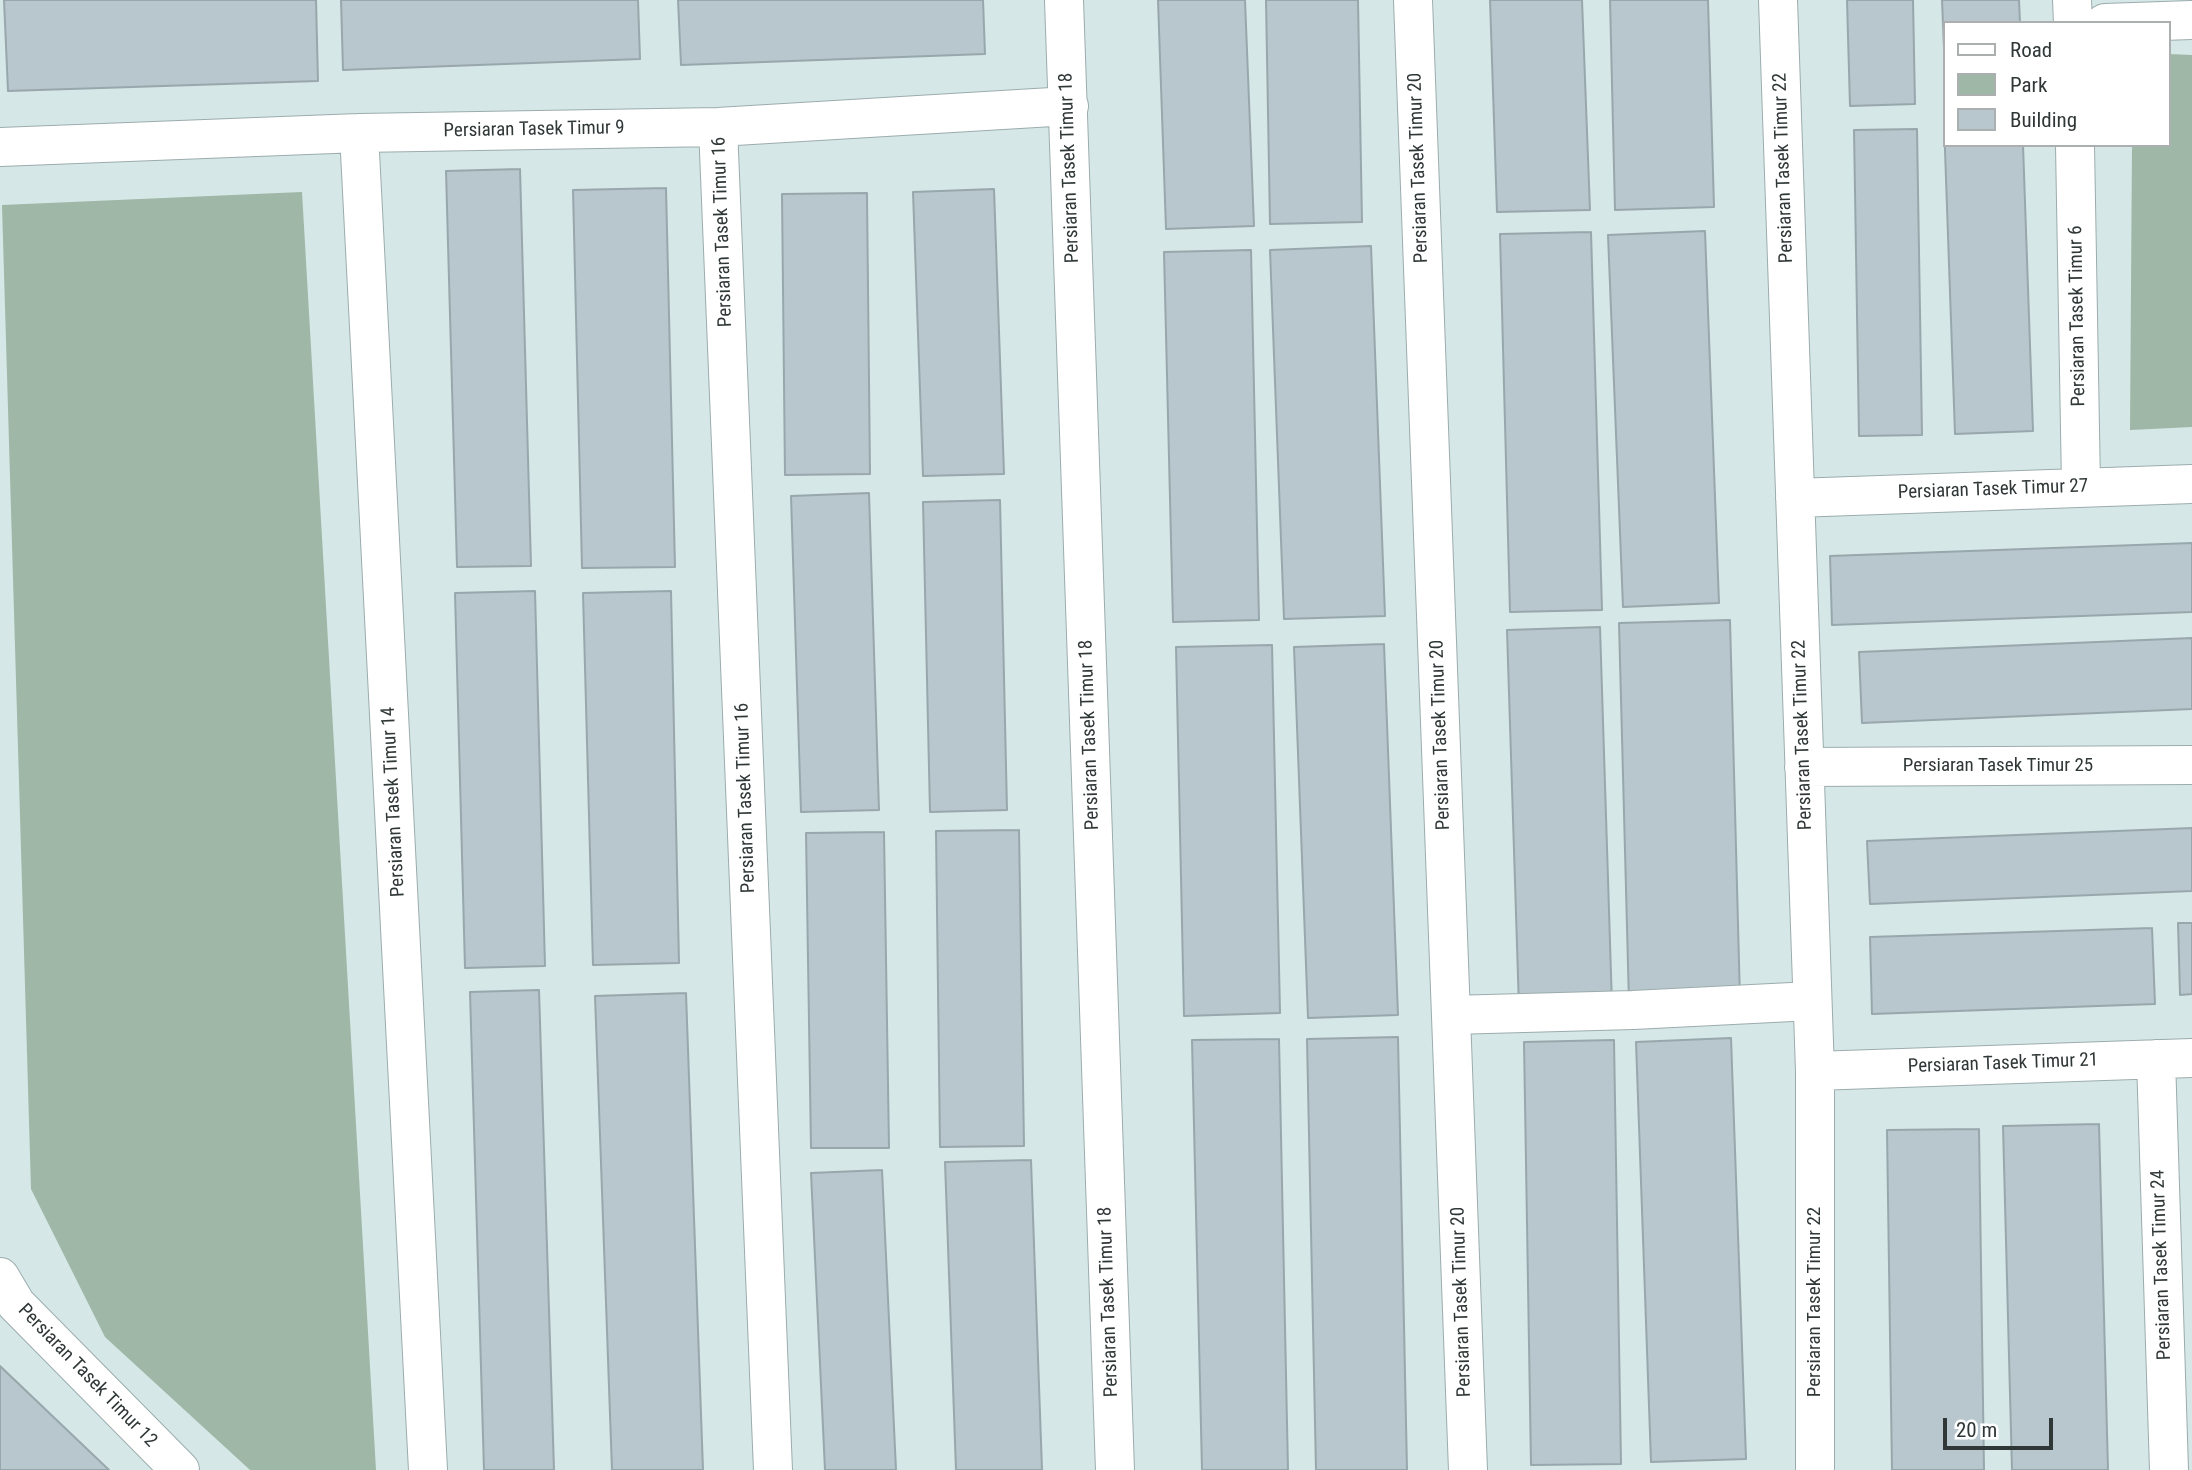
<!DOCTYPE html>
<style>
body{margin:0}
#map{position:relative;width:2192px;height:1470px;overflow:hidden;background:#d6e7e7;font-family:"Roboto Condensed",sans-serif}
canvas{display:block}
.legend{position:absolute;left:1943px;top:21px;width:228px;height:126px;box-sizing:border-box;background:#fff;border:2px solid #acafaf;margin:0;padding:9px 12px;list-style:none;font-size:21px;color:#303737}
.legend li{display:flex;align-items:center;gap:14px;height:35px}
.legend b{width:35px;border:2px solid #acafaf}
.scale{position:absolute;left:1943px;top:1418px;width:110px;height:32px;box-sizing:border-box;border:4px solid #303737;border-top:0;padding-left:9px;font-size:21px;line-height:24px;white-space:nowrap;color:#303737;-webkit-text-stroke:5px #fff;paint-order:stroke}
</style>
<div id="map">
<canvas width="2192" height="1470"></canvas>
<ul class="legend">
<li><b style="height:9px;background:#fff"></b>Road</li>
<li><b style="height:19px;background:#9fb7a6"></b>Park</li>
<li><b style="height:19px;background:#b8c7cd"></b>Building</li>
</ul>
<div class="scale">20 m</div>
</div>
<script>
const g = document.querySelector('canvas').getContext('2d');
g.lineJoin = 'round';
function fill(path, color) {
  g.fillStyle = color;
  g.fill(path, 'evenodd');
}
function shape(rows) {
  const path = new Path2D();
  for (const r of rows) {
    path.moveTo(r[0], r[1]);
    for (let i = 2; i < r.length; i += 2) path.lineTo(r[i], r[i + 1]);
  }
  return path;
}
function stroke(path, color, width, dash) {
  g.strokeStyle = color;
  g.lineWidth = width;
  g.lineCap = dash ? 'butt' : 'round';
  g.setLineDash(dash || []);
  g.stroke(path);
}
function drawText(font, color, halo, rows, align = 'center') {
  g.font = font + ' "Roboto Condensed",sans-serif';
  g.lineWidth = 5;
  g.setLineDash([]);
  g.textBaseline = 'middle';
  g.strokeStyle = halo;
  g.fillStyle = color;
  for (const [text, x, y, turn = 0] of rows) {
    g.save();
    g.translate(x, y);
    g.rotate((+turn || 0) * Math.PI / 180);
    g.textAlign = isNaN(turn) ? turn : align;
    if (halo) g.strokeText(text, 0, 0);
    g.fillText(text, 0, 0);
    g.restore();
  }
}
fill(shape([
 [2169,54,2192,55,2192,427,2130,430,2132,145,2169,145],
 [302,192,376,1470,250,1470,105,1337,31,1189,2,205]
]), '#9fb7a6');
const building = shape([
 [4,0,316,0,318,81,8,91,4,0],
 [341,0,638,0,640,59,343,70,341,0],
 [678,0,983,0,985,54,681,65,678,0],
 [1158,0,1245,0,1254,226,1166,229,1158,0],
 [1266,0,1358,0,1362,222,1270,224,1266,0],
 [1490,0,1582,0,1590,210,1497,212,1490,0],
 [1610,0,1708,0,1714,207,1615,210,1610,0],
 [1847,0,1913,0,1915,104,1850,106,1847,0],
 [1942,0,2019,0,2020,23,1945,23,1945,73,1942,0],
 [1944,122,1945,145,2023,145,2033,431,1955,434,1944,122],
 [1917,129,1922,435,1859,436,1854,130,1917,129],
 [520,169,531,566,457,567,446,171,520,169],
 [666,188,675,567,582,568,573,190,666,188],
 [994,189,1004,474,923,476,913,192,994,189],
 [867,193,870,474,785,475,782,194,867,193],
 [1705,231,1719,603,1623,607,1608,235,1705,231],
 [1591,232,1602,610,1510,612,1500,234,1591,232],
 [1371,246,1385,616,1284,619,1270,250,1371,246],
 [1251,250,1259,620,1173,622,1164,252,1251,250],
 [869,493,879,810,801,812,791,496,869,493],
 [1000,500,1007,810,930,812,923,502,1000,500],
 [2192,543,2192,612,1832,625,1830,556,2192,543],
 [535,591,545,966,465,968,455,593,535,591],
 [671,591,679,963,593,965,583,593,671,591],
 [1730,620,1740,1000,1629,1003,1619,623,1730,620],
 [1600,627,1612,1005,1519,1008,1507,630,1600,627],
 [2192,638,2192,709,1862,723,1859,652,2192,638],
 [1384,644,1398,1015,1308,1018,1294,647,1384,644],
 [1272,645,1280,1013,1184,1016,1176,647,1272,645],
 [2192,828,2192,891,1870,904,1867,841,2192,828],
 [1019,830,1024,1146,940,1147,936,831,1019,830],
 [884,832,889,1148,811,1148,806,833,884,832],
 [2178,923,2192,923,2192,994,2180,995,2178,923],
 [2152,928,2155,1004,1872,1014,1870,937,2152,928],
 [539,990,554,1470,484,1470,470,992,539,990],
 [686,993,703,1470,612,1470,595,996,686,993],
 [1398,1037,1407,1470,1316,1470,1307,1039,1398,1037],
 [1731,1038,1746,1459,1651,1462,1636,1042,1731,1038],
 [1279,1039,1288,1470,1202,1470,1192,1040,1279,1039],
 [1614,1040,1621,1464,1531,1465,1524,1042,1614,1040],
 [2099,1124,2108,1470,2012,1470,2003,1126,2099,1124],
 [1979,1129,1984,1470,1892,1470,1887,1130,1979,1129],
 [1031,1160,1042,1470,956,1470,945,1162,1031,1160],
 [882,1170,896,1470,825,1470,811,1173,882,1170],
 [0,1366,109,1470,0,1470,0,1366]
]);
fill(building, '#b8c7cd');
stroke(building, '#98a7ac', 2);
const street = shape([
 [1064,0,1115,1470],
 [1413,0,1468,1470],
 [1778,0,1815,1071,1815,1470],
 [2072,0,2073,23],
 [2105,23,2192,20],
 [718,127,773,1470],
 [359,133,428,1470],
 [2075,145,2081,486],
 [0,147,359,133,718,127,1069,106],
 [1795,498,2192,484],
 [1804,767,2192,765],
 [1451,1015,1633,1010,1812,1001],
 [2156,1059,2169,1470],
 [1815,1071,2192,1058],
 [0,1277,16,1304,180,1470]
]);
stroke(street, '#9cacad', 40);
stroke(street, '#fff', 38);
drawText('19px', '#303737', '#fff', [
 ["Persiaran Tasek Timur 9",534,130,-1],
 ["Persiaran Tasek Timur 18",1070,168,-92],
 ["Persiaran Tasek Timur 20",1419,168,-92],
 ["Persiaran Tasek Timur 22",1784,168,-92],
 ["Persiaran Tasek Timur 16",723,232,-92],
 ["Persiaran Tasek Timur 6",2078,316,-91],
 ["Persiaran Tasek Timur 27",1993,490,-2],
 ["Persiaran Tasek Timur 18",1090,735,-92],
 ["Persiaran Tasek Timur 20",1441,735,-92],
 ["Persiaran Tasek Timur 22",1803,735,-92],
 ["Persiaran Tasek Timur 25",1998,766],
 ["Persiaran Tasek Timur 16",746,798,-92],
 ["Persiaran Tasek Timur 14",394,802,-93],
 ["Persiaran Tasek Timur 21",2003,1064,-2],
 ["Persiaran Tasek Timur 24",2162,1265,-92],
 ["Persiaran Tasek Timur 18",1109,1302,-92],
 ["Persiaran Tasek Timur 20",1462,1302,-92],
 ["Persiaran Tasek Timur 22",1815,1302,-90],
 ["Persiaran Tasek Timur 12",87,1376,46]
]);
</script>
